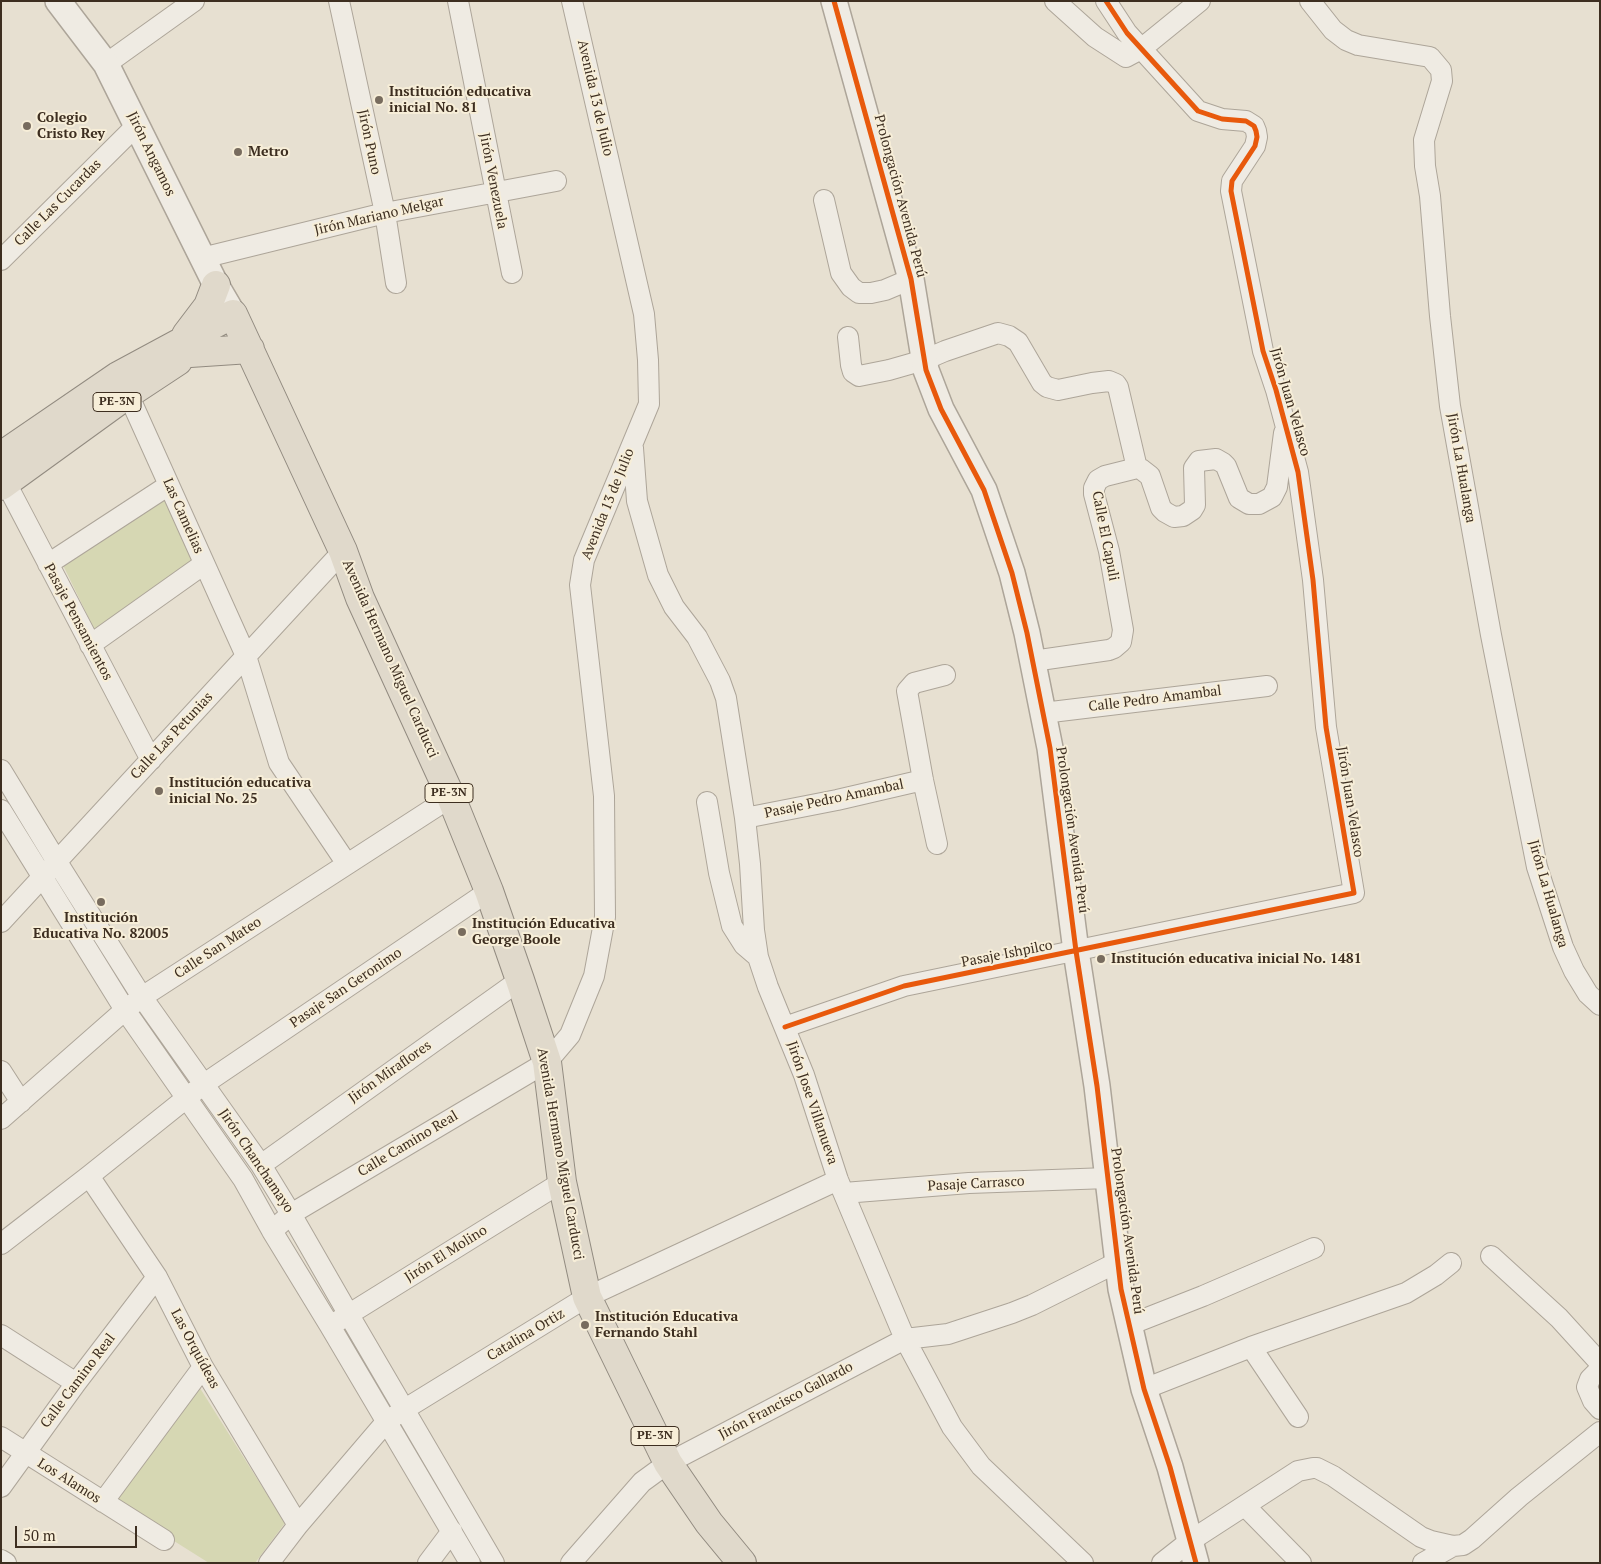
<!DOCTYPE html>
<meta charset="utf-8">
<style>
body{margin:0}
#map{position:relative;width:1601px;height:1564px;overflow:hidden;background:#e7e0d1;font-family:"PT Serif",serif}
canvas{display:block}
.frame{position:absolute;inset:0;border:2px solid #3d2e20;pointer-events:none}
.scale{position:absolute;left:15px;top:1526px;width:122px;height:22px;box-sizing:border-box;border:2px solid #3d2e20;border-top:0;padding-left:6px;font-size:15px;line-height:18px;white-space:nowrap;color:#3d2e20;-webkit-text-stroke:4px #f7eed8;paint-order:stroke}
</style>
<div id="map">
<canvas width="1601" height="1564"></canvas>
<div class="frame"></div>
<div class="scale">50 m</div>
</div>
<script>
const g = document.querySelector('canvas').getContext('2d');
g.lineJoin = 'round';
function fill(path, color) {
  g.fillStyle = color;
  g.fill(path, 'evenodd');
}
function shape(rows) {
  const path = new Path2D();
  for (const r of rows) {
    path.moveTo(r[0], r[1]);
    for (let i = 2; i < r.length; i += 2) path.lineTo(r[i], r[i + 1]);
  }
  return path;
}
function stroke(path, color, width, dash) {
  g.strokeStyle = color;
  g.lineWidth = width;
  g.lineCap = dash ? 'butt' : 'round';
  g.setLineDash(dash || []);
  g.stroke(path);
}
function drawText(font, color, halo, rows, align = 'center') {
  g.font = font + ' "PT Serif",serif';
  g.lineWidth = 4;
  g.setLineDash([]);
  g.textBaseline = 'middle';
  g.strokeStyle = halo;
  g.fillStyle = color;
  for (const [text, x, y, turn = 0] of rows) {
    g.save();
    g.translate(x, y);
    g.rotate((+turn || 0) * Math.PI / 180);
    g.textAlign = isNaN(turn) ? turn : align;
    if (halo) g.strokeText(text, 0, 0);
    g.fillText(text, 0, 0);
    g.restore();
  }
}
fill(shape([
 [168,491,200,564,97,635,61,561],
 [198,1385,285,1523,255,1563,209,1563,112,1502]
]), '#d6d7b3');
const minor = shape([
 [339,1,385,213,396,283],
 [458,1,512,273],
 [1055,1,1095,37,1126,57,1141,49,1200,1],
 [1310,1,1333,30,1346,40,1358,45,1430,57,1441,70,1442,81,1424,140,1425,166,1430,196,1440,316,1450,406,1491,635,1537,867,1563,947,1574,971,1588,994,1600,1005],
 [106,64,194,1],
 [824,200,841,273,851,287,859,293,871,293,885,290,911,279],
 [202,258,385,213,556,181],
 [1,260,137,125],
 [848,337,851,365,853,372,859,376,889,370,924,360,945,351,998,333,1009,336,1018,342,1042,383,1047,387,1058,390,1092,383,1109,381,1116,384,1118,387,1137,468],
 [121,382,128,394,246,656,279,763,347,864],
 [633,448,637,501,658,575,674,607,697,637,720,681,726,698,745,818,750,864,754,930,758,957,768,987,804,1075,838,1180,905,1339,952,1427,981,1466,1083,1563],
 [6,483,151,760],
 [48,564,169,485],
 [90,645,204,564],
 [1033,661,1109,650,1114,648,1121,642,1123,630,1109,551,1094,494,1094,488,1098,480,1105,476,1137,468,1141,469,1150,476,1161,508,1165,512,1174,517,1183,516,1192,510,1195,505,1194,468,1199,461,1216,459,1223,463,1226,466,1239,498,1249,504,1259,504,1272,497,1277,487,1284,433],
 [1043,713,1267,686],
 [1,770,57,862,142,997,261,1165,291,1214,349,1315,494,1563],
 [707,802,719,873,732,926,744,945,758,957],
 [1,810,125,1010,243,1179,272,1231,330,1326,470,1563],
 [745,818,837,800,923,780],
 [937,844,923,780,907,691,914,683,945,675],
 [1,922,343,551],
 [785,1027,904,986,1354,893,1326,727,1313,580,1298,472,1276,390,1263,351,1231,191,1232,181,1255,146,1257,137,1256,131,1254,126,1246,121,1222,119,1198,111,1127,33,1106,1],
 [1,1071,21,1102],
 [1,1119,125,1010,142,997,451,797],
 [261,1165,520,980],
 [89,1176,157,1277,203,1367,298,1525],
 [844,1193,969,1183,1108,1178],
 [272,1231,291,1214,547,1062,570,1035,594,976,605,917,604,796,580,585,584,560,649,404,648,360,644,314,572,1],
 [1,1244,89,1176,204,1084,489,891],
 [1491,1256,1559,1318,1600,1363],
 [338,1321,562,1182],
 [1129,1325,1203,1296,1314,1248],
 [1,1335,76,1383],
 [1251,1347,1298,1417],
 [1600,1369,1590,1379,1587,1387,1593,1401,1600,1409],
 [1144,1389,1251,1347,1406,1293,1436,1275,1451,1263],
 [1,1437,164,1540],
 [1,1487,76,1383,157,1277],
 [103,1502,203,1367],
 [1245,1506,1301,1563],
 [1,1560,6,1563],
 [269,1563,298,1525,386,1422,405,1409,587,1297,838,1180],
 [428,1563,452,1531],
 [571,1563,642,1482,668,1463,905,1339,948,1334,1012,1313,1032,1305,1118,1262],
 [1162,1563,1190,1541,1298,1471,1313,1468,1317,1468,1333,1476,1421,1537,1431,1541,1453,1546,1463,1545,1472,1539,1519,1497,1600,1432],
 [1423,1563,1453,1546]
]);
const tertiary = shape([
 [58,1,106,64,216,285,233,314],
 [834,1,911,279,926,370,941,409,984,490,1012,573,1027,633,1050,748,1076,951,1097,1086,1121,1289,1144,1389,1170,1467,1196,1563]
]);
const trunk = shape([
 [186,335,208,306,216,285],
 [190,353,250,349],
 [1,456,118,376,233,314,343,551,360,598,451,797,489,891,520,980,547,1062,562,1182,587,1297,668,1463,709,1523,742,1563],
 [1,486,128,394,178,361]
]);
stroke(minor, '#ada599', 22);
stroke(tertiary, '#ada599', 28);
stroke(trunk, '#928b80', 30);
stroke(minor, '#efebe3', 20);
stroke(tertiary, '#efebe3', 25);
stroke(trunk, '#e0d9cb', 28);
stroke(shape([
 [834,1,911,279,926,370,941,409,984,490,1012,573,1027,633,1050,748,1076,951,1097,1086,1121,1289,1144,1389,1170,1467,1196,1563],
 [785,1027,904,986,1354,893,1326,727,1313,580,1298,472,1276,390,1263,351,1231,191,1232,181,1255,146,1257,137,1256,131,1254,126,1246,121,1222,119,1198,111,1127,33,1106,1]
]), '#e8590c', 5);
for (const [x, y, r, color] of [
 [379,100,5,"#786c5e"],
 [27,126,5,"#786c5e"],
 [238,152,5,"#786c5e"],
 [159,791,5,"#786c5e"],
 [101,902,5,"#786c5e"],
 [462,932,5,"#786c5e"],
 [1101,959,5,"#786c5e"],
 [585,1325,5,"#786c5e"]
]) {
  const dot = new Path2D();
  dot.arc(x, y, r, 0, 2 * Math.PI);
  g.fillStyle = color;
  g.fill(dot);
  stroke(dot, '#f7eed8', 2);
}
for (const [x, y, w] of [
 [117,402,48],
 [449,793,48],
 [655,1436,48]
]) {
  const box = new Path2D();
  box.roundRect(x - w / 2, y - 9.5, w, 19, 4);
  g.fillStyle = '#f7eed8';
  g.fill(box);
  stroke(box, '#3d2e20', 1);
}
drawText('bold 12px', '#3d2e20', null, [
 ["PE-3N",117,402],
 ["PE-3N",449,793],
 ["PE-3N",655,1436]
]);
drawText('bold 14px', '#3d2e20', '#f7eed8', [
 ["Institución educativa",389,92],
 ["inicial No. 81",389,108],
 ["Colegio",37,118],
 ["Cristo Rey",37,134],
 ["Metro",248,152],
 ["Institución educativa",169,783],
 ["inicial No. 25",169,799],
 ["Institución",101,918,"center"],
 ["Educativa No. 82005",101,934,"center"],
 ["Institución Educativa",472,924],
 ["George Boole",472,940],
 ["Institución educativa inicial No. 1481",1111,959],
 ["Institución Educativa",595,1317],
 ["Fernando Stahl",595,1333]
], 'left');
drawText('14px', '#3d2e20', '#f7eed8', [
 ["Avenida 13 de Julio",595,98,77],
 ["Jirón Puno",369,142,78],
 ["Jirón Angamos",151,154,64],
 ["Jirón Venezuela",493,181,79],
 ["Prolongación Avenida Perú",900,196,75],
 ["Calle Las Cucardas",58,203,-45],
 ["Jirón Mariano Melgar",379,216,-13],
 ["Jirón Juan Velasco",1290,402,74],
 ["Jirón La Hualanga",1461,468,80],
 ["Avenida 13 de Julio",608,504,-68],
 ["Las Camelias",183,516,66],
 ["Calle El Capuli",1105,536,79],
 ["Pasaje Pensamientos",78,622,62],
 ["Avenida Hermano Miguel Carducci",390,659,66],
 ["Calle Pedro Amambal",1155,699,-7],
 ["Calle Las Petunias",172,736,-47],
 ["Pasaje Pedro Amambal",834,799,-12],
 ["Jirón Juan Velasco",1350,802,81],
 ["Prolongación Avenida Perú",1072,830,82],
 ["Jirón La Hualanga",1548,894,74],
 ["Calle San Mateo",218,948,-33],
 ["Pasaje Ishpilco",1007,954,-11],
 ["Pasaje San Geronimo",346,988,-34],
 ["Jirón Miraflores",390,1072,-35],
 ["Jirón Jose Villanueva",812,1103,71],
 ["Calle Camino Real",408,1144,-31],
 ["Avenida Hermano Miguel Carducci",560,1154,80],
 ["Jirón Chanchamayo",256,1161,56],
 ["Pasaje Carrasco",976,1184,-3],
 ["Prolongación Avenida Perú",1127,1231,82],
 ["Jirón El Molino",446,1254,-32],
 ["Catalina Ortiz",526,1335,-31],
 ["Las Orquídeas",195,1349,62],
 ["Calle Camino Real",78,1381,-53],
 ["Jirón Francisco Gallardo",786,1401,-28],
 ["Los Alamos",69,1481,32]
]);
</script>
